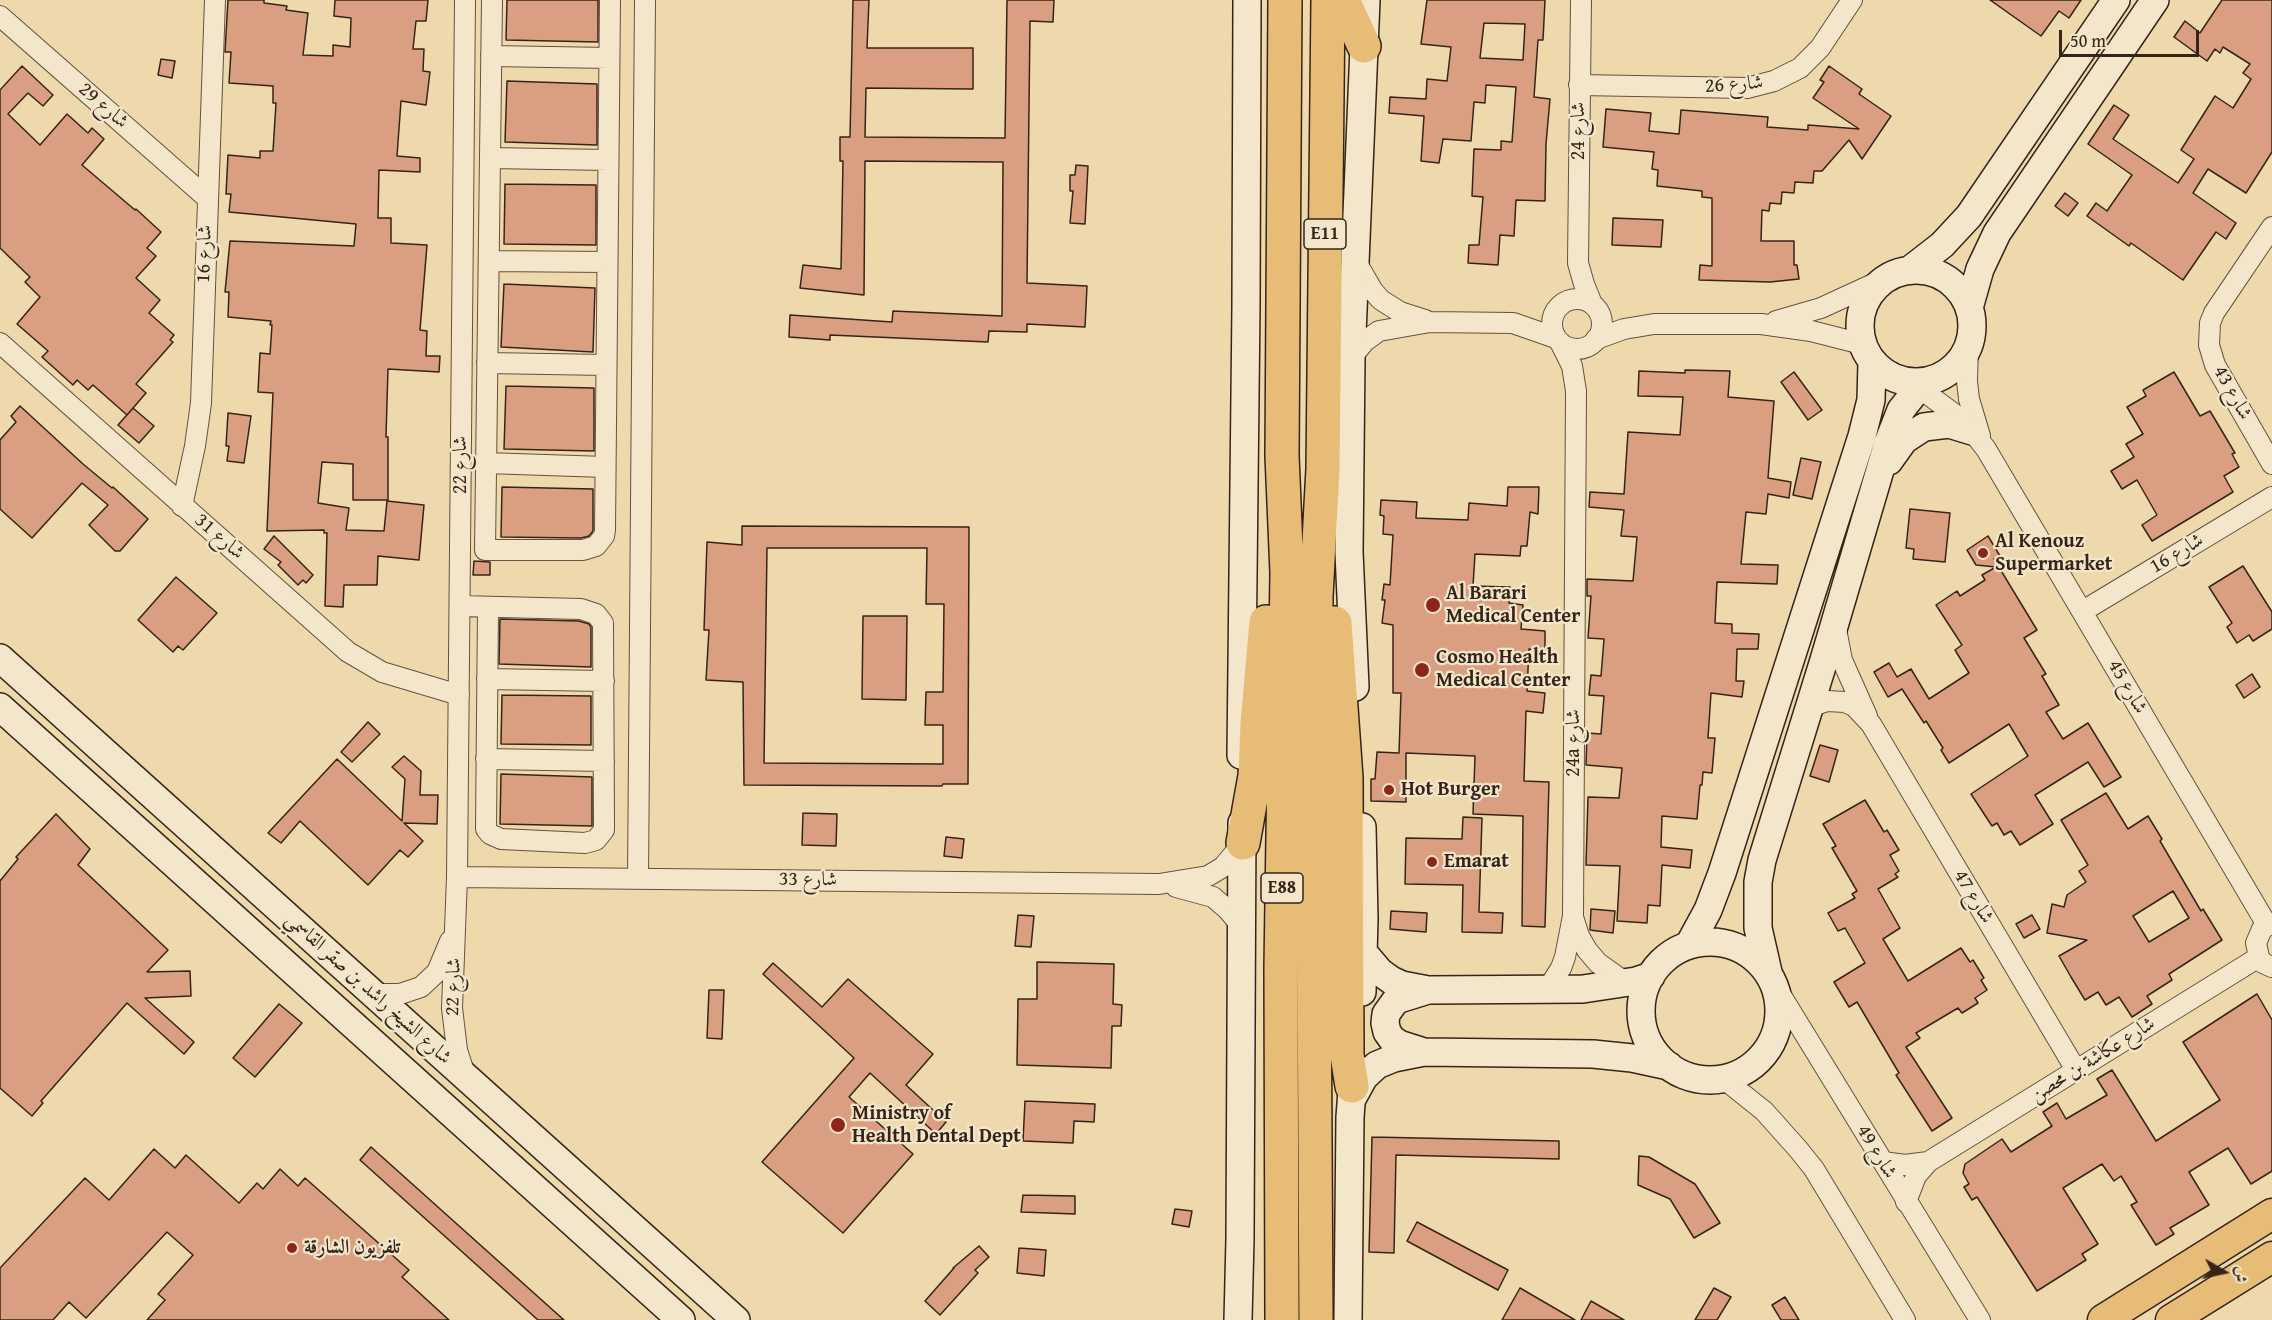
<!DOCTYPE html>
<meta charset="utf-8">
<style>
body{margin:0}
#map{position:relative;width:2272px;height:1320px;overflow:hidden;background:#eed9ad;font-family:"Gentium Book Plus",Amiri,serif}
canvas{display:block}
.north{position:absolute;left:2194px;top:1242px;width:60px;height:60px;-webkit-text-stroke:4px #f4e6ca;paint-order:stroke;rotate:99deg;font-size:16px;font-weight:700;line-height:24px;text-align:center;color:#372418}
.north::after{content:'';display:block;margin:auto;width:21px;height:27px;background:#372418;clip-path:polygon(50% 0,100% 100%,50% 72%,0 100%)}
.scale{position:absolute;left:2059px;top:30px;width:140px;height:27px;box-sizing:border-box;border:3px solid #372418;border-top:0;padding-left:8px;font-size:18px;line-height:21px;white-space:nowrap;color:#372418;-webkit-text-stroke:4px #f4e6ca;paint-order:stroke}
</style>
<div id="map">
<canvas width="2272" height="1320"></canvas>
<div class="north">ش</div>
<div class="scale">50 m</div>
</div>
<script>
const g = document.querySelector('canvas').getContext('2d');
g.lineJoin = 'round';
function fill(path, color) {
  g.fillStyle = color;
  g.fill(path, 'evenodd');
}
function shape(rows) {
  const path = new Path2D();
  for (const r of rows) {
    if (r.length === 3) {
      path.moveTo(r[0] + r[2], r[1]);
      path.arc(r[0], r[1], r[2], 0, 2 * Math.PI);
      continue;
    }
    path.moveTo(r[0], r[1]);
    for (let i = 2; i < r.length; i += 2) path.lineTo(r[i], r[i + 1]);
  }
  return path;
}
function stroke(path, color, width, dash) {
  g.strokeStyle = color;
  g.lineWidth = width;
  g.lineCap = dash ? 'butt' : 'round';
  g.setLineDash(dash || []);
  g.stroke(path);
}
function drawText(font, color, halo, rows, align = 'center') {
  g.font = font + ' "Gentium Book Plus",Amiri,serif';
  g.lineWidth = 4.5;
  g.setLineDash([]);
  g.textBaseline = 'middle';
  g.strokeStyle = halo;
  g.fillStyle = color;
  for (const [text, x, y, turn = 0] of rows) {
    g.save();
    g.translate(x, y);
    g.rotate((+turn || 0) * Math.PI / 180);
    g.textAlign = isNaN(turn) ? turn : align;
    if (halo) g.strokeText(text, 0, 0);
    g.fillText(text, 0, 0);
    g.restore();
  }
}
const building = shape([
 [228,0,264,0,264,3,287,6,286,10,308,13,303,55,333,56,333,45,350,47,351,18,334,16,335,0,428,0,426,21,416,21,413,49,424,49,423,71,430,72,426,105,401,101,397,156,420,158,420,172,379,170,378,218,391,218,391,243,427,245,420,330,427,331,426,356,440,356,439,372,388,369,386,437,388,437,388,500,353,500,353,464,322,462,318,503,349,508,346,530,384,531,387,501,424,505,419,560,378,556,377,585,344,585,343,607,325,606,327,533,324,533,324,530,267,531,273,393,258,392,260,353,270,354,272,325,270,325,271,321,228,317,229,292,225,292,230,241,354,246,356,224,229,212,231,194,226,194,228,155,260,158,260,151,273,151,276,103,273,103,273,86,229,83,231,52,225,52,228,0],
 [507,0,598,0,598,42,506,40,507,0],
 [853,0,869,0,867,48,973,48,973,89,866,88,865,137,1005,138,1007,0,1054,0,1053,22,1030,21,1027,283,1087,286,1085,327,1027,324,1027,332,989,331,988,342,830,335,830,340,789,337,790,315,892,322,893,311,1002,316,1003,162,865,161,864,295,800,288,803,265,841,269,843,161,840,161,840,137,850,137,853,0],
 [1427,0,1545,0,1543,40,1538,40,1534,97,1550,99,1546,144,1545,201,1516,200,1514,236,1500,235,1498,265,1468,263,1469,245,1479,245,1483,197,1472,196,1474,149,1501,150,1501,141,1512,142,1516,87,1486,85,1485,103,1474,102,1471,141,1443,139,1439,163,1421,161,1424,116,1389,113,1390,97,1426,99,1427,79,1447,81,1451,47,1421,44,1427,0],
 [1484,23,1525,24,1523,60,1480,58,1484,23],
 [1990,0,2081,0,2069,18,2059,11,2041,36,1990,0],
 [2222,0,2272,0,2272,152,2246,193,2208,169,2193,193,2236,223,2226,239,2216,232,2183,280,2131,243,2129,246,2087,216,2096,203,2107,211,2132,175,2088,144,2114,105,2129,115,2113,139,2178,183,2194,159,2181,150,2215,96,2233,108,2251,79,2243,73,2250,64,2223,47,2220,53,2215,49,2207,61,2174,37,2185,21,2200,33,2222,0],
 [161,59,175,61,172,78,158,75,161,59],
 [22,66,53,95,43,106,28,93,8,114,40,145,67,114,88,133,92,128,104,139,82,165,135,210,136,209,161,232,147,248,156,256,136,278,160,300,149,313,174,335,170,340,173,342,136,384,146,393,127,415,93,385,88,390,77,380,73,385,42,357,48,351,17,324,40,297,25,282,30,277,0,248,0,90,22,66],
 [1829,66,1862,89,1859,94,1891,116,1862,159,1849,140,1822,171,1814,171,1813,183,1795,182,1794,193,1782,192,1781,204,1770,203,1769,211,1762,210,1761,241,1794,241,1794,265,1797,265,1799,279,1770,282,1699,280,1700,265,1712,266,1712,198,1702,197,1702,191,1657,186,1658,170,1652,169,1654,152,1603,147,1606,109,1651,113,1649,131,1679,134,1681,110,1768,117,1767,127,1808,130,1808,125,1859,129,1813,98,1824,82,1820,80,1829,66],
 [507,81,597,84,597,145,505,142,507,81],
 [1076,165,1088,166,1085,224,1070,223,1073,191,1070,191,1070,175,1075,175,1076,165],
 [505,184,596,185,596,245,504,244,505,184],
 [2065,193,2078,203,2068,216,2055,206,2065,193],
 [1613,218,1663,220,1661,247,1612,245,1613,218],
 [504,284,595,288,593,352,501,347,504,284],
 [1685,370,1730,371,1728,397,1774,401,1768,478,1791,482,1789,498,1768,494,1766,514,1746,512,1741,564,1778,565,1777,584,1717,582,1715,623,1732,624,1732,633,1759,634,1758,649,1737,649,1736,681,1744,681,1742,697,1711,693,1708,738,1715,738,1712,773,1703,772,1702,785,1700,785,1697,819,1662,816,1661,847,1692,850,1690,868,1662,865,1660,906,1648,905,1647,923,1617,921,1620,866,1586,865,1588,797,1619,798,1622,768,1586,765,1587,733,1601,734,1604,696,1589,695,1591,675,1601,676,1604,639,1588,638,1591,596,1587,596,1587,579,1633,581,1637,537,1621,536,1624,510,1589,507,1590,492,1624,494,1628,432,1680,435,1683,397,1638,396,1639,371,1685,373,1685,370],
 [1794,372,1822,410,1808,420,1781,382,1794,372],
 [2174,372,2200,416,2210,411,2235,453,2232,454,2239,467,2224,476,2233,492,2152,541,2142,525,2157,515,2137,480,2122,489,2111,471,2134,457,2126,444,2143,434,2127,407,2146,396,2143,390,2174,372],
 [506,386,594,388,594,451,504,449,506,386],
 [20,406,83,464,112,488,113,487,148,519,120,551,115,551,89,525,108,505,82,483,32,538,0,509,0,440,16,422,11,416,20,406],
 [133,408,154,426,139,443,118,425,133,408],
 [228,413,251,416,244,463,227,461,229,446,226,446,228,413],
 [1801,458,1821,462,1812,499,1793,495,1801,458],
 [502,487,593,489,593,531,589,536,581,538,501,537,502,487],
 [1508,487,1539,487,1538,514,1530,512,1527,546,1521,546,1520,556,1475,554,1473,586,1510,587,1509,603,1523,605,1521,629,1545,631,1545,650,1529,649,1527,691,1545,693,1543,713,1526,711,1524,781,1549,782,1545,927,1522,926,1523,816,1473,814,1475,756,1406,753,1406,802,1371,801,1371,779,1375,779,1377,752,1399,753,1401,693,1393,693,1393,625,1382,623,1385,600,1382,600,1384,584,1390,585,1393,535,1383,534,1384,516,1380,515,1381,500,1417,502,1416,518,1468,520,1469,503,1507,506,1508,487],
 [1910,509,1950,513,1945,562,1913,559,1914,549,1906,548,1910,509],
 [742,526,969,527,968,784,943,784,942,786,744,785,743,682,706,680,709,630,704,630,707,542,742,545,742,526],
 [767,548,927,548,926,604,944,604,943,692,926,692,925,725,943,725,943,764,764,763,767,548],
 [274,536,313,575,306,583,303,580,298,585,278,565,281,562,264,549,274,536],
 [1988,536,2000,556,1994,559,2037,630,2024,638,2046,674,2042,676,2059,705,2046,712,2063,739,2088,723,2121,777,2104,787,2088,762,2035,795,2053,824,2020,845,2011,831,2004,835,1997,823,1992,826,1971,794,2028,756,2009,724,1949,763,1941,750,1943,748,1926,721,1924,723,1902,689,1888,697,1874,672,1889,663,1897,677,1911,669,1929,699,1969,673,1955,650,1962,645,1936,605,1957,591,1960,596,1985,580,1982,575,1996,567,1976,565,1967,550,1988,536],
 [474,561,490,562,490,575,473,575,474,561],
 [2243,566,2272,612,2272,629,2253,641,2249,635,2237,643,2227,627,2232,623,2209,587,2243,566],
 [176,577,217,613,183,650,178,646,173,652,138,620,176,577],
 [863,616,907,616,906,700,862,699,863,616],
 [500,619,579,621,589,624,591,627,591,667,499,664,500,619],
 [2252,674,2260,687,2244,698,2236,685,2252,674],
 [502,695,591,696,591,745,501,744,502,695],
 [368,722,380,734,352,762,341,752,368,722],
 [1820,745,1838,750,1829,782,1810,776,1820,745],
 [404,756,421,771,420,795,438,795,437,824,404,823,423,841,408,857,400,850,368,885,300,821,281,843,268,833,337,759,402,821,405,779,392,767,404,756],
 [501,774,592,777,592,826,500,824,501,774],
 [2106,793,2128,829,2148,816,2162,839,2160,841,2201,911,2203,909,2222,940,2169,974,2172,980,2147,996,2152,1004,2132,1017,2119,997,2106,1005,2098,992,2085,1000,2071,977,2059,956,2087,940,2047,933,2052,904,2064,907,2067,895,2086,882,2079,871,2088,865,2061,820,2106,793],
 [2173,891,2189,918,2149,942,2133,916,2173,891],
 [1865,800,1884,832,1887,830,1899,850,1890,855,1899,871,1895,874,1898,877,1878,889,1900,928,1883,939,1908,981,1961,948,1970,962,1973,960,1984,978,1981,980,1987,990,1975,998,1978,1003,1962,1013,1958,1008,1916,1033,1920,1038,1906,1047,1952,1118,1932,1131,1896,1075,1899,1073,1857,1002,1849,1007,1834,982,1865,963,1845,928,1838,931,1828,913,1855,898,1852,894,1857,891,1832,848,1836,846,1823,824,1865,800],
 [803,813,837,814,836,846,802,845,803,813],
 [56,814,90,849,78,865,168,950,147,972,190,971,191,996,145,998,194,1042,184,1054,127,1003,41,1101,43,1103,32,1116,0,1088,0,881,18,859,16,857,56,814],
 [1463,817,1482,818,1479,912,1503,913,1502,933,1462,932,1463,885,1405,884,1406,838,1462,839,1463,817],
 [946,837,964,839,962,858,944,856,946,837],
 [1591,909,1615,911,1613,933,1590,930,1591,909],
 [1391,911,1427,913,1426,932,1390,929,1391,911],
 [1018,915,1034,916,1031,947,1015,946,1018,915],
 [2032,915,2040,929,2024,938,2016,924,2032,915],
 [1037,962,1114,964,1113,1004,1122,1005,1121,1026,1112,1026,1111,1068,1017,1065,1018,999,1037,999,1037,962],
 [773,963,822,1007,848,979,933,1054,906,1085,946,1122,936,1134,870,1073,849,1097,913,1154,843,1233,762,1162,854,1058,763,974,773,963],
 [709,990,724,990,722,1039,707,1038,709,990],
 [2257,994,2272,1020,2272,1171,2251,1184,2228,1148,2189,1172,2209,1205,2170,1228,2174,1234,2156,1245,2131,1205,2137,1202,2121,1176,2114,1181,2102,1164,2063,1188,2098,1244,2082,1254,2086,1260,2037,1291,1977,1197,1972,1200,1964,1187,1969,1184,1963,1173,1965,1164,2002,1139,2011,1152,2052,1126,2043,1112,2057,1103,2066,1119,2107,1095,2097,1079,2112,1070,2156,1141,2220,1100,2183,1042,2257,994],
 [279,1004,302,1023,255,1077,233,1058,279,1004],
 [1025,1101,1095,1104,1094,1122,1074,1121,1073,1143,1023,1141,1025,1101],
 [1372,1137,1559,1141,1559,1159,1396,1155,1394,1253,1369,1252,1372,1137],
 [371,1147,564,1320,538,1320,360,1160,371,1147],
 [154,1149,175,1168,186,1155,239,1203,257,1183,263,1189,280,1169,298,1186,305,1178,409,1270,402,1277,449,1320,147,1320,165,1300,158,1294,193,1255,167,1232,86,1318,69,1302,53,1320,0,1320,0,1268,85,1178,109,1200,154,1149],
 [1639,1156,1649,1157,1695,1184,1720,1223,1694,1238,1670,1199,1638,1185,1639,1156],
 [1023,1195,1075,1196,1075,1214,1021,1212,1023,1195],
 [1175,1209,1192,1211,1189,1227,1172,1224,1175,1209],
 [1417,1222,1508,1270,1498,1290,1407,1241,1417,1222],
 [979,1246,989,1257,975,1270,978,1273,940,1315,925,1301,954,1268,953,1268,979,1246],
 [1019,1248,1046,1250,1044,1276,1017,1273,1019,1248],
 [1520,1288,1575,1320,1502,1320,1520,1288],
 [1714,1288,1731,1297,1717,1320,1695,1320,1714,1288],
 [1785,1297,1799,1320,1781,1320,1772,1305,1785,1297],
 [1591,1301,1624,1320,1581,1320,1591,1301]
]);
fill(building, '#da9f81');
stroke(building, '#372418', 1.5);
const street = shape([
 [465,0,457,877,452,1008,457,1050,465,1075],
 [492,0,485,550,583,550,596,546,604,536,605,530,610,0],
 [1581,0,1578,263,1584,284,1592,304],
 [0,16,206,197],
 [491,56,609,58],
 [1579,85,1747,88,1774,81,1800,68,1820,48,1852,0],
 [490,158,608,160],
 [2272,227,2214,313,2210,323,2209,345,2215,365,2272,464],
 [1355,260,1373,291,1381,300,1400,312,1425,320],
 [489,261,607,262],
 [1577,324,25],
 [1776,321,1821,308,1884,279],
 [1596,339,1624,329,1654,324,1761,324,1811,331,1862,344],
 [0,343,348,652,382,672,459,695],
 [1968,346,1967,381,1969,399,1980,436],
 [1351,358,1365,341,1379,331,1430,322,1513,323,1556,338],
 [487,363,606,365],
 [1911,382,1953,413,1972,431,1986,449,2267,925],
 [486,463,605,467],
 [182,506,195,446,201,403,215,0],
 [460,606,581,609,596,614,603,623,604,823,604,830,596,840,585,843,501,839,490,834,486,829,488,607],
 [2083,611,2272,497],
 [1836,629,1842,660,1867,716],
 [487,679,604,681],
 [1809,707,1827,701,1845,702,1854,706,1871,724,2076,1070],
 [486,759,604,761],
 [457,877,1159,884,1208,876,1223,867,1243,843],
 [638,879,645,0],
 [1176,887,1213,897,1228,910,1242,927],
 [1574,920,1579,936,1587,950,1598,963,1626,983],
 [2272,923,2262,929,2256,943,2259,957,2263,963,2272,967],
 [1774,984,1980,1320],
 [1547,990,1561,968,1565,957,1573,916,1576,391,1572,366,1561,344],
 [374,994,400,994,421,987,437,972,450,941],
 [1724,1079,1764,1111,1798,1149,1814,1169,1905,1320],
 [1883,1162,1905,1165,1928,1162],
 [1906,1202,1916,1176,1928,1162,2259,957]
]);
const secondary = shape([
 [1911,269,1942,245,1969,216,2116,0],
 [1916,326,56],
 [1969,308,1980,269,1997,233,2155,0],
 [1889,461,1904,440,1924,427,1949,424,1972,431],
 [0,658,736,1320],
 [1355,687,1349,552,1351,358,1366,0],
 [0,707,681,1320],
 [1241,755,1246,305,1247,0],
 [1362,827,1364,919,1362,992],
 [1710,1011,69],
 [1689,945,1708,910,1722,873,1862,436,1871,400,1872,362],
 [1363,952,1380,972,1391,980,1402,985,1428,990,1583,989,1636,981,1651,976],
 [1768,972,1758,928,1758,882,1762,860,1824,660,1888,443,1901,410,1923,382],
 [1424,1052,1399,1044,1392,1039,1387,1032,1385,1023,1386,1014,1396,1000,1428,990],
 [1353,1097,1364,1077,1377,1065,1394,1058,1424,1052,1593,1054,1632,1058,1669,1066],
 [1238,1320,1240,1239,1242,823],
 [1348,1320,1350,1117,1354,1066]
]);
const primary = shape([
 [2103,1320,2272,1214],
 [2171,1320,2272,1257]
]);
const highway = shape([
 [1343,0,1364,46],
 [1335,623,1346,778,1347,1055,1352,1086],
 [1243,843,1255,776,1257,724,1266,622],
 [1282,1320,1281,967,1287,573,1282,456,1285,0],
 [1316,1320,1314,963,1316,596,1323,469,1328,0]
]);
stroke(street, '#65513d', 22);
stroke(secondary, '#372418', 30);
stroke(primary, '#372418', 33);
stroke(highway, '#372418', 36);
stroke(street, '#f4e6ca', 20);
stroke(secondary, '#f4e6ca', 27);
stroke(primary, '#e7bc76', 30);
stroke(highway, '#e7bc76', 33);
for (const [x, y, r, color] of [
 [1983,553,6,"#8f2418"],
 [1433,605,8,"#8f2418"],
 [1422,670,8,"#8f2418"],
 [1389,790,6,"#8f2418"],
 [1432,862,6,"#8f2418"],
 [838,1125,8,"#8f2418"],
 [292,1248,6,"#8f2418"]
]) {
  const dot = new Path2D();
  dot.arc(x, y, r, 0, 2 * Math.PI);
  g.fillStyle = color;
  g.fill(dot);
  stroke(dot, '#f4e6ca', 2);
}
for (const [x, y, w] of [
 [1325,234,42],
 [1282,888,42]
]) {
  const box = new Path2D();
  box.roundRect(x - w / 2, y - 15, w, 30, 4.5);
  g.fillStyle = '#f4e6ca';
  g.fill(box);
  stroke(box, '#372418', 1.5);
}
drawText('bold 18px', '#372418', null, [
 ["E11",1325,234],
 ["E88",1282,888]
]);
drawText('20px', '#372418', '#f4e6ca', [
 ["شارع 26",1734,85,-4],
 ["شارع 29",103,106,41],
 ["شارع 24",1579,131,-90],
 ["شارع 16",205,254,-88],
 ["شارع 43",2232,393,61],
 ["شارع 22",461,465,-90],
 ["شارع 31",219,537,41],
 ["شارع 16",2177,554,-31],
 ["شارع 45",2127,687,60],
 ["24a شارع",1574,743,-90],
 ["شارع 33",808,880,1],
 ["شارع 47",1973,897,59],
 ["شارع 22",454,987,-88],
 ["شارع الشيخ راشد بن صقر القاسمي",368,989,42],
 ["شارع عكاشة بن محصن",2093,1060,-32],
 ["شارع 49",1876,1152,59]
]);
drawText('bold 20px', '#372418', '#f4e6ca', [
 ["Al Kenouz",1995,542],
 ["Supermarket",1995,565],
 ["Al Barari",1446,594],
 ["Medical Center",1446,617],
 ["Cosmo Health",1436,658],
 ["Medical Center",1436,681],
 ["Hot Burger",1401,790],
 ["Emarat",1444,862],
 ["Ministry of",852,1114],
 ["Health Dental Dept",852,1137],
 ["تلفزيون الشارقة",304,1248]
], 'left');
</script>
